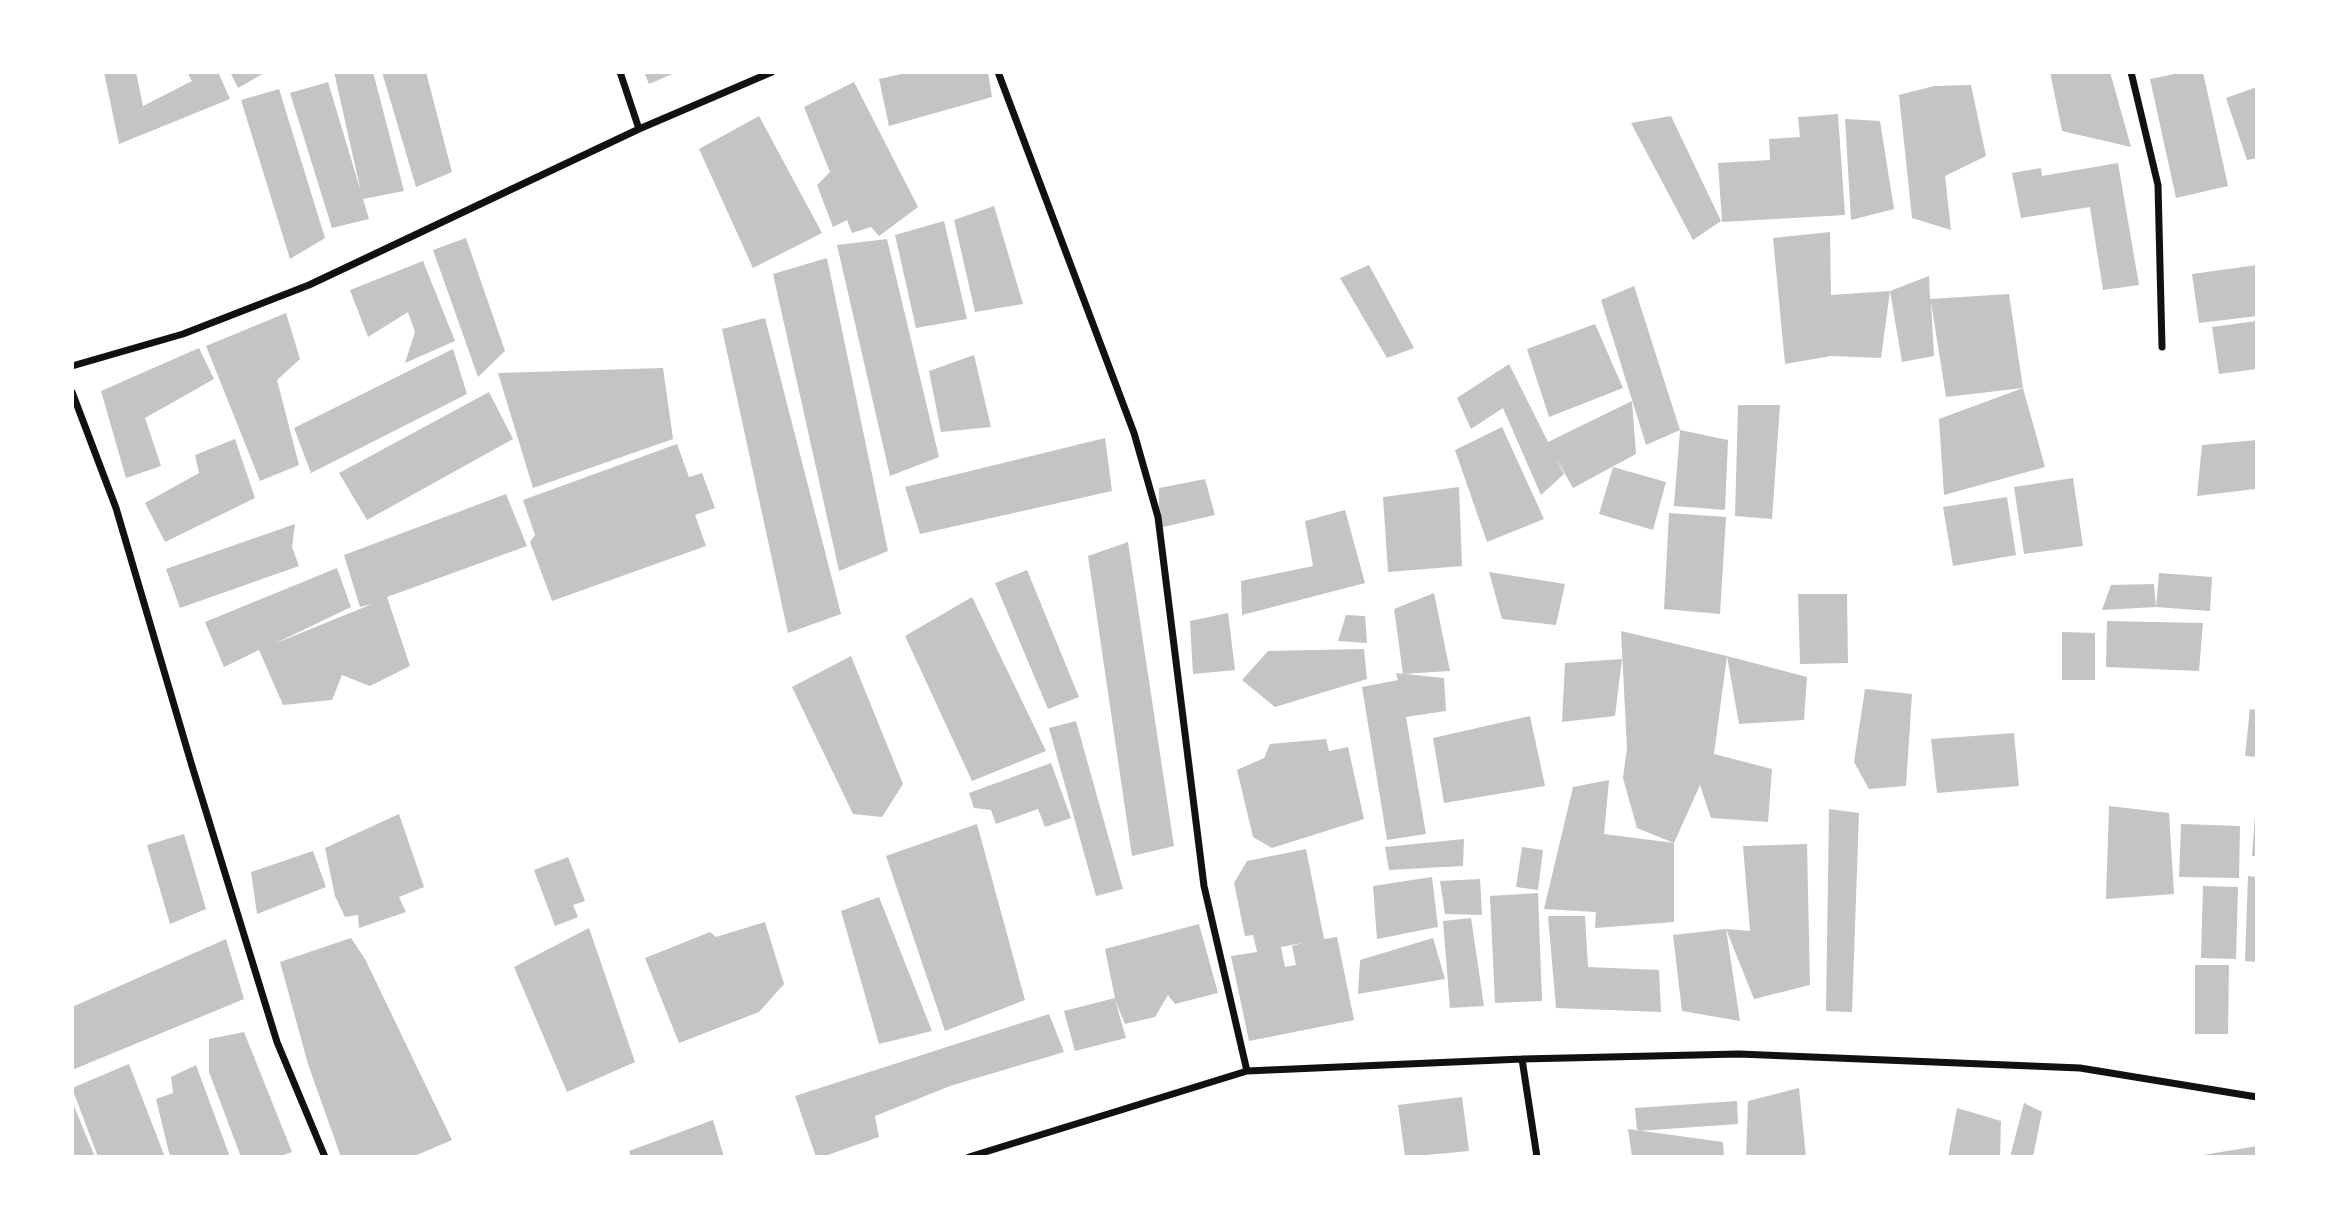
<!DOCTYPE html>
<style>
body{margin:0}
#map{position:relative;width:2329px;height:1229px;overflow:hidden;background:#fff;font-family:"Noto Sans",sans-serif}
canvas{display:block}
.frame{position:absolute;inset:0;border:74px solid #fff;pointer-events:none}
</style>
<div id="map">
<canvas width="2329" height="1229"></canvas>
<div class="frame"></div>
</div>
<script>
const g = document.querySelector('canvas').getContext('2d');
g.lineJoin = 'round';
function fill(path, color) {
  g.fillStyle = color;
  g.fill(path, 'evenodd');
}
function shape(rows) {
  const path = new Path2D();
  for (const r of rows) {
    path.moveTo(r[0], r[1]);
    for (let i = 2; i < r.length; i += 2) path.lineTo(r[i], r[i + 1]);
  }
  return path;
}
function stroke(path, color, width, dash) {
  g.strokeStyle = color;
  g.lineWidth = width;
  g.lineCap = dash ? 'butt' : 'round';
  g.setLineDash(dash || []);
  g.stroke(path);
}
fill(shape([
 [104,72,136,72,143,106,192,81,187,72,218,72,230,99,119,144],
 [230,72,266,72,238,88],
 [334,72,373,72,404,191,363,199,369,219,332,228,290,93,328,82,361,192],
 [382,72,426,72,452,172,416,187],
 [644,72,677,72,649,84],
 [910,72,988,72,992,97,889,126,879,79],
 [2050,72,2110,72,2131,147,2062,131],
 [2184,72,2203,72,2228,186,2176,198,2150,79],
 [854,82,918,207,879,236,871,227,852,233,847,220,833,227,817,185,830,172,804,107],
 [1971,85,1986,156,1945,176,1951,230,1912,218,1899,95,1934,86],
 [2257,87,2257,158,2247,160,2226,98],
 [279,89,325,238,290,259,241,100],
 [1838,114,1845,215,1722,222,1718,163,1770,160,1769,139,1800,137,1798,117],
 [759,116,822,233,753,268,699,149],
 [1671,116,1721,221,1693,240,1631,123],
 [1845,119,1880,121,1894,209,1851,220],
 [2118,163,2139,285,2103,290,2090,207,2021,218,2012,173,2041,168,2042,176],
 [994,206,1023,304,975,312,954,220],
 [944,221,967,319,916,328,895,235],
 [1830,232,1831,295,1890,291,1881,358,1831,356,1785,364,1773,238],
 [466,238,505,351,478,377,433,250],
 [887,239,939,457,890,476,837,245],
 [827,258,888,551,839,571,773,274],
 [423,261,455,341,405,363,415,332,408,312,368,337,350,290],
 [1369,265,1414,348,1387,358,1340,278],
 [2257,265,2257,316,2199,323,2192,274],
 [1929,276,1930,299,2009,294,2023,388,1946,397,1931,302,1934,356,1902,362,1890,291],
 [1634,286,1680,430,1646,445,1601,300],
 [286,313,300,359,277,380,299,465,260,481,206,346],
 [765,318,841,614,788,633,722,329],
 [2257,321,2257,369,2219,374,2212,327],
 [1595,324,1623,388,1549,417,1527,349],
 [199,348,214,379,145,418,161,466,126,478,101,391],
 [453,349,467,394,311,473,294,428],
 [974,355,991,427,941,432,929,371],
 [1509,364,1548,442,1632,401,1636,454,1573,488,1556,458,1564,474,1541,495,1503,408,1471,429,1457,398],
 [663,368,673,439,533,488,498,373],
 [2023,388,2045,467,1944,495,1939,419],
 [489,392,513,439,367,520,339,473],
 [1738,405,1780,405,1772,519,1735,516],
 [1502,427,1544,519,1487,542,1455,450],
 [1680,430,1728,440,1725,510,1674,506],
 [1105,438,1112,491,920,534,905,487],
 [235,439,255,498,165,542,145,503,199,473,195,455],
 [2257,440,2255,489,2197,496,2202,445],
 [677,444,689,477,702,473,715,508,695,515,706,546,552,601,530,542,535,535,523,500],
 [1613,467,1666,482,1653,530,1599,514],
 [2073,478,2083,546,2024,554,2014,487],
 [1205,479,1215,515,1159,528,1159,488],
 [1459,487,1462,566,1388,572,1383,497],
 [506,494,527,546,387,597,410,666,370,686,342,675,332,700,283,705,259,650,224,667,205,622,337,568,351,607,274,644,372,604,360,607,344,555],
 [2007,497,2016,555,1953,566,1943,507],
 [1345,510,1365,583,1242,615,1241,581,1313,566,1305,521],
 [1669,513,1726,517,1720,614,1664,609],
 [295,524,292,547,299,566,180,608,166,569],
 [1128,542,1174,846,1132,856,1088,556],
 [1027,570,1079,697,1048,709,995,583],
 [1489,572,1565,584,1556,625,1502,619],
 [2159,573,2212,577,2210,611,2156,607],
 [2154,584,2156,607,2102,610,2111,585],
 [1434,593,1450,671,1403,674,1394,609],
 [1798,594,1847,594,1848,663,1800,664],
 [972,597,1046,751,972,781,905,636],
 [1228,613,1235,670,1193,674,1190,621],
 [1346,615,1365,616,1367,643,1338,641],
 [2107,621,2203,623,2199,671,2106,667],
 [1621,631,1727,656,1714,754,1772,769,1768,822,1711,818,1700,785,1674,843,1637,828,1623,778,1627,748],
 [2062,632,2095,633,2095,680,2062,680],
 [1364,649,1367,679,1275,707,1242,680,1268,651],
 [851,656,903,784,882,817,853,814,792,687],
 [1727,656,1807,677,1804,720,1739,724],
 [1622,659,1615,716,1562,722,1565,663],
 [1396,673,1444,678,1446,711,1406,717,1426,834,1387,840,1362,687,1398,680],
 [1865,689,1912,694,1906,786,1869,789,1854,762],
 [2250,709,2257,710,2257,757,2245,756],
 [1530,716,1545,786,1444,803,1433,738],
 [1076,721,1123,889,1096,896,1049,728],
 [2014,733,2019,786,1937,793,1931,739],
 [1326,739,1329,751,1348,747,1364,819,1272,848,1253,837,1237,770,1264,758,1270,744],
 [1051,763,1071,818,1045,827,1038,809,996,824,991,810,974,808,969,793],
 [1609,780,1604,834,1674,843,1674,922,1595,928,1596,912,1544,909,1573,787],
 [2109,806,2169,813,2174,894,2106,899],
 [1829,809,1859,813,1852,1012,1826,1011],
 [399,814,424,887,399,897,406,912,359,928,358,915,345,917,335,896,325,848],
 [2255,816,2257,816,2257,856,2252,856],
 [977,824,1025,1000,945,1031,886,856],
 [2181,824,2240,826,2239,878,2179,877],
 [184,834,206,909,170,924,147,845],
 [1464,839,1463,866,1389,870,1385,847],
 [1807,844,1810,985,1754,999,1726,929,1750,931,1743,846],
 [1522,847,1543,850,1538,890,1516,887],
 [1306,849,1324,939,1337,937,1354,1020,1249,1041,1231,956,1257,952,1253,935,1245,936,1234,883,1247,861],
 [1303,943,1292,946,1296,965,1285,967,1281,947],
 [313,851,326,887,257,914,251,872],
 [568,857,585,901,573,905,578,917,555,926,534,870],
 [2248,876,2257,877,2257,962,2245,961],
 [1432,877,1438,927,1377,939,1373,886],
 [1480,879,1482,915,1445,914,1440,881],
 [2203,886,2238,887,2236,959,2201,958],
 [1538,893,1542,1001,1495,1003,1490,896],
 [879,897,932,1031,879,1044,841,911],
 [1548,916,1585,916,1588,967,1659,970,1661,1012,1556,1008],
 [1471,918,1484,1006,1450,1008,1443,921],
 [765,922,784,984,759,1012,679,1043,645,958,710,932,716,937],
 [1199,924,1218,993,1175,1004,1168,995,1155,1017,1125,1024,1115,1000,1126,1038,1075,1051,1064,1011,1115,998,1105,949],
 [589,928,635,1062,567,1092,514,967],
 [1726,929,1740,1021,1682,1011,1673,935],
 [351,938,365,959,452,1140,412,1157,341,1157,308,1064,280,962],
 [1433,938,1445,979,1358,994,1360,960],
 [226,939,244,999,72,1070,72,1007],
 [2195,965,2229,965,2228,1034,2195,1034],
 [1049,1014,1064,1052,950,1086,875,1116,879,1137,822,1157,816,1157,795,1096],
 [244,1032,292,1152,278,1157,241,1157,209,1072,209,1039],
 [129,1064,165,1157,98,1157,72,1088],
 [196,1065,230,1157,170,1157,156,1099,173,1093,171,1077],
 [1799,1088,1806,1157,1746,1157,1748,1101],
 [1462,1097,1469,1151,1405,1157,1398,1105],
 [1737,1101,1738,1124,1637,1131,1635,1108],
 [2024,1103,2042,1112,2033,1157,2010,1157],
 [74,1106,95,1157,72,1157,72,1107],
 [1957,1108,2001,1121,2000,1157,1948,1157],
 [713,1120,724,1157,631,1157,629,1151],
 [1628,1129,1723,1142,1724,1157,1632,1157],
 [2257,1146,2257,1157,2197,1157,2197,1156]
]), '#c4c4c4');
stroke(shape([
 [620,72,639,129],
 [998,72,1134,433,1158,517,1204,886,1247,1071],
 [2131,72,2158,185,2162,347],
 [72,366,183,334,309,285,639,129,772,72],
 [72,392,116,508,192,766,277,1042,325,1157],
 [1522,1059,1537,1157],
 [969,1157,1247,1071,1522,1059,1739,1054,2080,1068,2257,1097]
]), '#111', 7);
</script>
